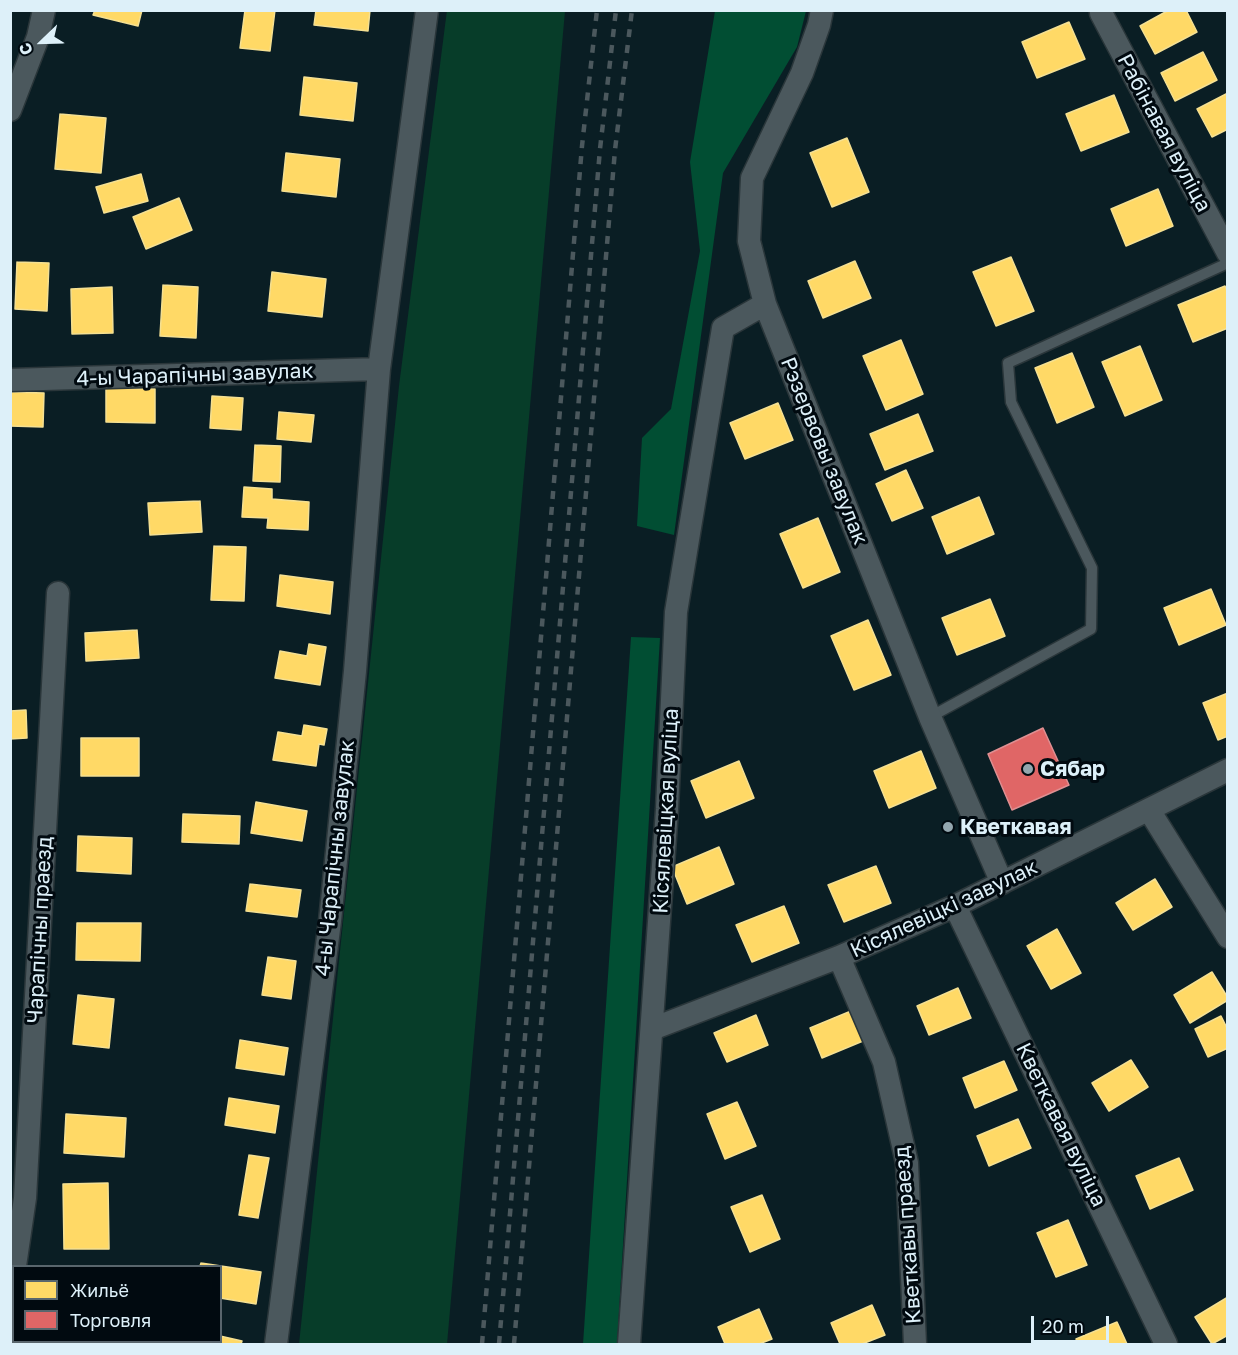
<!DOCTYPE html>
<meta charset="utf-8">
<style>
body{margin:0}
#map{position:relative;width:1238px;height:1355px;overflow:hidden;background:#0a1e24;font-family:"Golos Text",sans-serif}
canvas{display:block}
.frame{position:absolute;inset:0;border:12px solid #ddf0f9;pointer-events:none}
.legend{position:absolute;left:12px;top:1265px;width:210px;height:78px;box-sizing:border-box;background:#010a10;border:2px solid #59666d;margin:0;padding:8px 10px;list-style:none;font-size:18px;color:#ddf0f9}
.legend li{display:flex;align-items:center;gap:12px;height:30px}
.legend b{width:30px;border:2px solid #59666d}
.north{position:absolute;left:12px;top:12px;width:60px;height:60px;-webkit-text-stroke:4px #010a10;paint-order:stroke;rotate:247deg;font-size:16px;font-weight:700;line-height:24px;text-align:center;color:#ddf0f9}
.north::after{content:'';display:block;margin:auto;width:21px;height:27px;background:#ddf0f9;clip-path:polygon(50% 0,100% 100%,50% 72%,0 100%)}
.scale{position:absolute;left:1031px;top:1316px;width:78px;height:27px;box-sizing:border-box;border:3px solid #ddf0f9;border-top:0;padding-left:8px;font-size:18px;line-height:21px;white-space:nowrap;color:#ddf0f9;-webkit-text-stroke:4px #010a10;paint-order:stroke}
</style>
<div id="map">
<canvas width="1238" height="1355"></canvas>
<div class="frame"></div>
<ul class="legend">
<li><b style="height:16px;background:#ffd966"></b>Жильё</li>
<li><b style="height:16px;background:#e06666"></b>Торговля</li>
</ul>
<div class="north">С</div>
<div class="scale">20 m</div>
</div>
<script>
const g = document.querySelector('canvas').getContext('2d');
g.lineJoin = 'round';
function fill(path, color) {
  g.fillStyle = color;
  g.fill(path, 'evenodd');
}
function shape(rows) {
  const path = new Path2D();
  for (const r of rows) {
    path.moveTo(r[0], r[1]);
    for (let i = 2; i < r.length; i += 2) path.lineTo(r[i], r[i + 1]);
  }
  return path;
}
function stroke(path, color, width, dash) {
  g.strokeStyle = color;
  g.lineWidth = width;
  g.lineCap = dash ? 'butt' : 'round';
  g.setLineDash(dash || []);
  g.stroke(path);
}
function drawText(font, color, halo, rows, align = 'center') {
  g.font = font + ' "Golos Text",sans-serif';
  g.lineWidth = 6;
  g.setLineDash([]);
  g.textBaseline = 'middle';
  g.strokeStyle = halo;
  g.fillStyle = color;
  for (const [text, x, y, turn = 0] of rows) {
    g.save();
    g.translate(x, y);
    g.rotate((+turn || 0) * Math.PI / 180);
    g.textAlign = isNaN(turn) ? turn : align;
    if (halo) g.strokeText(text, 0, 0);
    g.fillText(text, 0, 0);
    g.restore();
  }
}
fill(shape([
 [447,10,565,11,447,1344,299,1344,399,386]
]), '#073d29');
fill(shape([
 [715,11,806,11,797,47,723,173,674,535,637,526,642,438,671,409,700,251,690,162],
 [631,637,660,638,617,1344,583,1344]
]), '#014e33');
const homes = shape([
 [95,10,142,10,138,26,93,15,95,10],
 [245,10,275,10,270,51,240,48,245,10],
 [316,10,370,10,368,31,314,25,316,10],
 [1169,10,1186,10,1197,32,1155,54,1140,26,1169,10],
 [1069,22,1085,59,1037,78,1022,42,1069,22],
 [1203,52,1217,80,1175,101,1161,73,1203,52],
 [304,77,357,83,353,121,300,115,304,77],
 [1228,93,1228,129,1212,137,1197,109,1228,93],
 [1114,95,1129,132,1081,151,1066,114,1114,95],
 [60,114,106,118,101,173,55,169,60,114],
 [847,138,869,192,832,207,810,153,847,138],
 [286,153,340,159,336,197,282,191,286,153],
 [141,174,148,201,104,213,96,187,141,174],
 [1158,189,1173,226,1126,246,1111,209,1158,189],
 [179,198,192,230,146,249,133,217,179,198],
 [1011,257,1034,311,996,326,973,272,1011,257],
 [855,261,871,298,823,318,808,281,855,261],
 [17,262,49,263,47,311,15,309,17,262],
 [272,272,326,279,322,317,268,311,272,272],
 [163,285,198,287,196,338,160,336,163,285],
 [1225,286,1228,292,1228,328,1193,342,1178,305,1225,286],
 [112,287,113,333,72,334,71,289,112,287],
 [901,340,923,394,886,410,863,356,901,340],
 [1140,346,1162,400,1125,416,1102,362,1140,346],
 [1072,353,1094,407,1057,423,1035,368,1072,353],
 [106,388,155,389,155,423,106,422,106,388],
 [10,392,44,393,43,427,10,426,10,392],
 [212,396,243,398,241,430,210,428,212,396],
 [778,403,793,440,745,459,730,423,778,403],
 [279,412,314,415,311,442,277,439,279,412],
 [918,414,933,451,885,470,870,434,918,414],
 [255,445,281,446,280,482,253,481,255,445],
 [906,470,923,508,892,521,876,484,906,470],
 [244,487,272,489,272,499,309,502,308,530,267,528,268,518,242,517,244,487],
 [979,497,994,534,947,554,932,517,979,497],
 [200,501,202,532,150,535,148,503,200,501],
 [818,518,840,572,803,588,780,534,818,518],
 [214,546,246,547,244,601,211,600,214,546],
 [280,575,333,582,330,614,277,606,280,575],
 [1211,589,1226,625,1179,645,1164,608,1211,589],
 [990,599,1005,636,957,655,942,618,990,599],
 [868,620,891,675,854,690,831,636,868,620],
 [137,630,139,658,86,661,85,633,137,630],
 [309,644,326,647,320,685,275,678,280,651,307,656,309,644],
 [1228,693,1228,736,1218,740,1203,703,1228,693],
 [26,710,27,738,10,739,10,711,26,710],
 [304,725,327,729,324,745,319,744,316,766,273,760,278,732,302,736,304,725],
 [81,738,139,738,139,776,81,776,81,738],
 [921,751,936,788,889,808,874,771,921,751],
 [739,761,754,798,706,818,691,781,739,761],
 [256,802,307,811,302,841,251,833,256,802],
 [183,814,240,816,239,844,182,842,183,814],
 [78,836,132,838,131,874,77,871,78,836],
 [719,847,734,884,687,904,672,867,719,847],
 [876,866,891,903,844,922,828,885,876,866],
 [1155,879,1172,907,1133,930,1116,903,1155,879],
 [250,884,301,890,297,917,246,911,250,884],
 [784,906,799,943,752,962,736,925,784,906],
 [77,923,141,923,140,961,76,960,77,923],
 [1057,929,1081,973,1051,989,1027,946,1057,929],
 [268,957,296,961,291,999,262,995,268,957],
 [1212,972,1228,998,1228,1000,1190,1023,1174,995,1212,972],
 [958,988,971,1018,929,1035,917,1006,958,988],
 [78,995,114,999,109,1048,73,1044,78,995],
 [851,1011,863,1041,822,1058,810,1028,851,1011],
 [756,1015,768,1045,727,1062,714,1033,756,1015],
 [1221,1016,1228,1030,1228,1048,1208,1057,1195,1029,1221,1016],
 [240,1040,288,1048,284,1075,236,1068,240,1040],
 [1131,1060,1148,1087,1109,1111,1092,1083,1131,1060],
 [1004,1061,1017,1090,975,1108,963,1078,1004,1061],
 [229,1098,279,1106,275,1133,225,1125,229,1098],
 [737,1102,756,1146,725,1159,707,1114,737,1102],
 [66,1114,126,1118,124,1157,64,1153,66,1114],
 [1018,1119,1031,1148,989,1166,977,1136,1018,1119],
 [249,1155,269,1158,258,1218,239,1215,249,1155],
 [1179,1158,1193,1190,1150,1209,1136,1176,1179,1158],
 [108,1183,109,1249,64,1249,63,1184,108,1183],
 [762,1195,780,1239,750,1252,731,1207,762,1195],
 [1068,1220,1087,1265,1056,1277,1037,1233,1068,1220],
 [201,1263,261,1272,256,1304,220,1298,220,1266,200,1266,201,1263],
 [1228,1297,1228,1335,1212,1344,1195,1317,1228,1297],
 [872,1305,885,1335,862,1344,840,1344,831,1323,872,1305],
 [759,1309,772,1339,759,1344,725,1344,718,1327,759,1309],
 [1117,1322,1127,1344,1078,1344,1076,1339,1117,1322],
 [220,1336,242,1341,241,1344,187,1344,187,1342,220,1342,220,1336]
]);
fill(homes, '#ffd966');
stroke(homes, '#f5e092', 1.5);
const shops = shape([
 [1043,728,1069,785,1012,810,988,754,1043,728]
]);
fill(shops, '#e06666');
stroke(shops, '#df8f92', 1.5);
const service = shape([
 [930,717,1091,629,1092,568,1011,402,1008,363,1228,263]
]);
const minor = shape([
 [822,10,819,25,802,73,752,178,749,241,765,304,930,717,1002,883],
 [1101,13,1228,253],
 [10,110,38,37,44,10],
 [10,380,379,369],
 [1149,810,1228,937],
 [955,906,1166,1344],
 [839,957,884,1062,907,1163,915,1344],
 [652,1029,839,957,955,906,1228,770],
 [15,1266,25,1198,58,593],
 [276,1344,330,921,355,671,379,369,427,10],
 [629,1344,667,809,676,612,723,328,765,304]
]);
stroke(service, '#2a363a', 13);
stroke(minor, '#2a363a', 25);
stroke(service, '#4b585d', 10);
stroke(minor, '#4b585d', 22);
stroke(shape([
 [482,1344,582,146,597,10],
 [499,1344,600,149,616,10],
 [514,1344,615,150,632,10]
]), '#4b585d', 4.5, [8, 8]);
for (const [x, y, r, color] of [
 [1028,769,6,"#93a6ae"],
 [948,827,6,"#93a6ae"]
]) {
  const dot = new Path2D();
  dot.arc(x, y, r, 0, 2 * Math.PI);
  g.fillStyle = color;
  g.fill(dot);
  stroke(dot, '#010a10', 2);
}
drawText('21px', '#ddf0f9', '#010a10', [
 ["Рабінавая вуліца",1164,133,62],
 ["4-ы Чарапічны завулак",195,375,-2],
 ["Рэзервовы завулак",824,451,68],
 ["Кісялевіцкая вуліца",666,811,-87],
 ["4-ы Чарапічны завулак",335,858,-84],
 ["Кісялевіцкі завулак",944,909,-25],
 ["Чарапічны праезд",40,930,-87],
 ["Кветкавая вуліца",1061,1125,64],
 ["Кветкавы праезд",908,1235,-94]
]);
drawText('bold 21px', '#ddf0f9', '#010a10', [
 ["Сябар",1040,769],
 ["Кветкавая",960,827]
], 'left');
</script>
